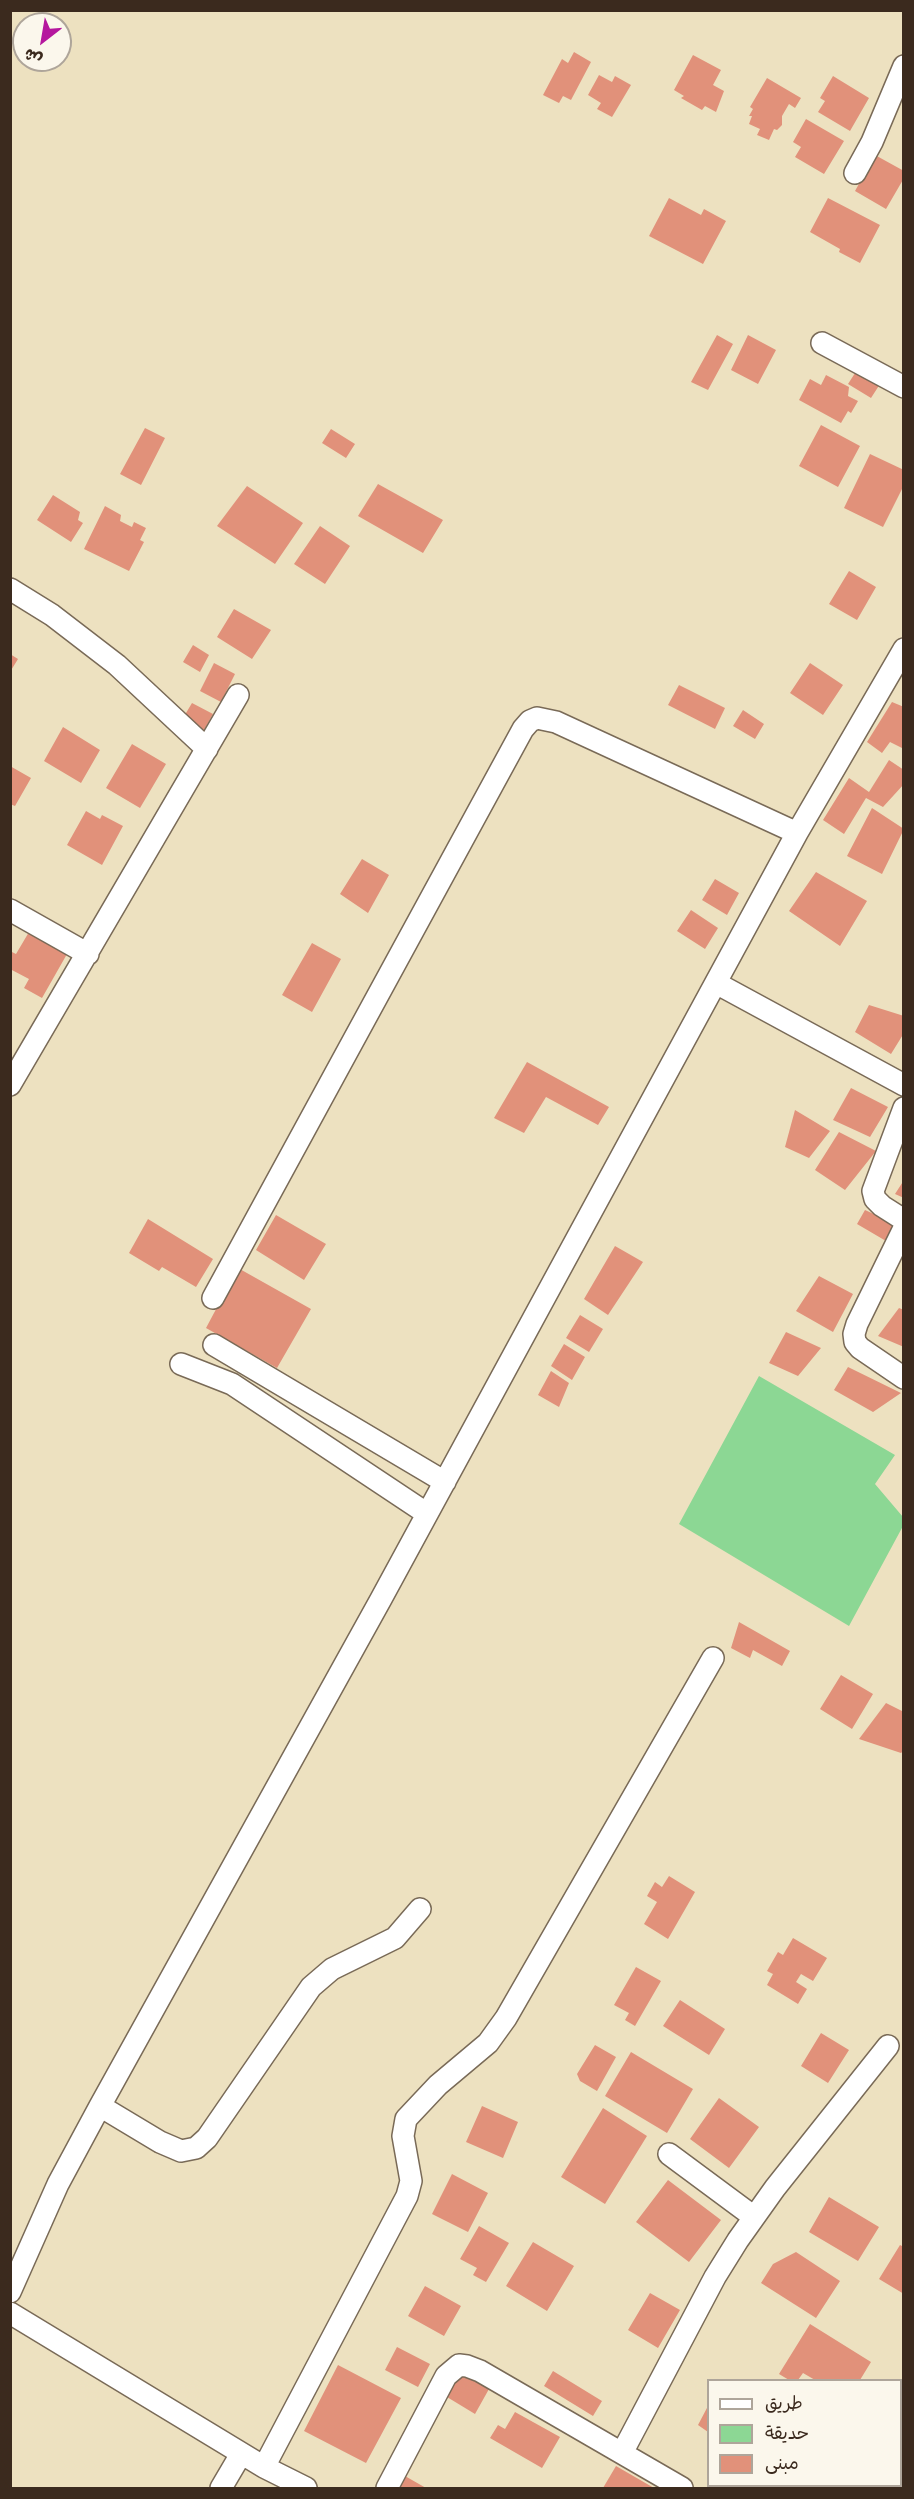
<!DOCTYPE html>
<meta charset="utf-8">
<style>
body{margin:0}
#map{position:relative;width:914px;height:2499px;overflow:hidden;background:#ede1c0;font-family:"Indie Flower","Playpen Sans Arabic",sans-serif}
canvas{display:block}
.frame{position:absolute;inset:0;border:12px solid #3b2a1e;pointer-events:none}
.legend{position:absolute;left:707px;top:2379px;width:195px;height:108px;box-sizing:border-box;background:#fbf7ec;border:2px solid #aea59a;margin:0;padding:8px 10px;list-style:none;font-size:18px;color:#3b2a1e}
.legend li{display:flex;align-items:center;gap:12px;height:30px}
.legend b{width:30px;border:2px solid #aea59a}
.north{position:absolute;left:12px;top:12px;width:60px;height:60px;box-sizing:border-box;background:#fbf7ec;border:2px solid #aea59a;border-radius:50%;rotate:211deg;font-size:16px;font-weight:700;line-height:24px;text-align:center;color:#3b2a1e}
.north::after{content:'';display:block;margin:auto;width:21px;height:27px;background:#b5179e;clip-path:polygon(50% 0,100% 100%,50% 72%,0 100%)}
</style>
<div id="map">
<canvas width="914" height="2499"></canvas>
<div class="frame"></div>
<ul class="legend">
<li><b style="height:8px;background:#fff"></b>طريق</li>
<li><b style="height:16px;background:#8cd794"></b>حديقة</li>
<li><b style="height:16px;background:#e1917a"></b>مبنى</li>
</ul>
<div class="north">ش</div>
</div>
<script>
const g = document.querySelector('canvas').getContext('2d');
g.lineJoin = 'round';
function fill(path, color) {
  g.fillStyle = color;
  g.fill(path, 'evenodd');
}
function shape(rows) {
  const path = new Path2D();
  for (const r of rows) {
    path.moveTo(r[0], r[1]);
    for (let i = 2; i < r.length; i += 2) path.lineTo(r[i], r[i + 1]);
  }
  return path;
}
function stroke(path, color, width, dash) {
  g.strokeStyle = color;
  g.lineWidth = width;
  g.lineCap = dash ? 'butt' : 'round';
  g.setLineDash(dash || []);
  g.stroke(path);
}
fill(shape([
 [759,1376,895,1455,875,1484,903,1517,903,1526,849,1626,679,1524]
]), '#8cd794');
fill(shape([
 [574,52,591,62,571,100,563,96,559,103,543,95,562,59,568,63],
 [693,55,721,70,713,85,724,91,716,112,705,106,702,110,681,98,684,96,674,90],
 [599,75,612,82,615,76,631,85,612,117,597,109,601,103,588,95],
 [833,76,869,98,850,131,818,112,825,101,820,98],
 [767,78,801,98,795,108,789,104,782,116,782,125,777,130,774,129,769,140,757,135,760,129,749,124,752,116,749,116,753,109,750,107],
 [806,119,844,141,824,174,795,157,801,147,793,142],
 [875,155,904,171,904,178,886,209,855,191],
 [669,198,701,215,704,209,726,221,703,264,649,236],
 [828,198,880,225,860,263,839,252,840,249,810,232],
 [717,335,733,344,708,390,691,382],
 [748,335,776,350,758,384,731,370],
 [857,370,880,384,871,398,848,384],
 [826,375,849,387,848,396,858,401,851,413,848,411,841,423,799,400,810,379,821,385],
 [821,425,860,446,838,487,799,466],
 [145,428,165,438,141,485,120,474],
 [331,429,355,444,346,458,322,443],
 [870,454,904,470,904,485,883,527,844,508],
 [378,484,443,520,423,553,358,516],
 [247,486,303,523,275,564,217,526],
 [53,495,80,512,78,520,83,523,71,542,37,520],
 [105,506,121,515,120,521,132,527,134,522,146,528,140,540,144,542,129,571,84,549],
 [320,526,350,546,325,584,294,564],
 [849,571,876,587,857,620,829,604],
 [234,609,271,630,252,659,217,637],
 [193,645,209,655,200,672,183,662],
 [10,654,18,659,10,672],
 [214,663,235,674,221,702,200,691],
 [810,663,843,685,823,715,790,693],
 [679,685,725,708,715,729,668,705],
 [892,702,904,707,904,749,890,742,882,753,867,742],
 [192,703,213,714,204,730,183,718],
 [743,710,764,724,755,739,733,726],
 [63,727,100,750,81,783,44,761],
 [132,744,166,764,140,808,106,788],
 [889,760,904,770,904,784,883,807,866,798,844,834,823,820,849,778,869,792],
 [10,766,31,778,15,806,10,804],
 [872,808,904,829,882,874,847,856],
 [86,811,100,819,102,815,123,826,102,865,67,845],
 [362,859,389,875,368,913,340,894],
 [816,872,867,901,840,946,789,911],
 [715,879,739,893,727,915,702,900],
 [691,910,718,928,705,949,677,931],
 [29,932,67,954,42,998,24,988,29,979,10,969,10,951,16,954],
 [312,943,341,959,312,1012,282,995],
 [869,1005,904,1016,904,1033,891,1054,855,1032],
 [527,1062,609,1107,598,1125,546,1097,524,1133,494,1118],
 [851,1088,888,1107,870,1137,833,1120],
 [795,1110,830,1131,809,1158,785,1147],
 [839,1132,876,1151,845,1190,815,1170],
 [904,1180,904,1198,895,1194],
 [865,1210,896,1224,886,1241,857,1224],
 [276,1215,326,1244,304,1280,256,1250],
 [148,1219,213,1259,196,1287,162,1267,159,1271,129,1253],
 [615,1246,643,1262,608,1315,584,1299],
 [238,1268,311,1309,277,1368,206,1328],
 [819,1276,853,1294,833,1332,796,1311],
 [899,1308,904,1310,904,1347,878,1336],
 [580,1315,603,1329,589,1352,566,1338],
 [786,1332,821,1348,798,1376,769,1363],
 [564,1344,585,1357,572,1380,551,1366],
 [848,1367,901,1393,873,1412,834,1390],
 [551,1371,569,1383,559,1407,538,1395],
 [739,1622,790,1651,782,1666,753,1650,750,1658,731,1648],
 [841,1675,873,1694,852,1729,820,1709],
 [886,1703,904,1712,904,1750,901,1753,859,1739],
 [669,1876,695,1892,668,1939,644,1924,657,1902,647,1896,655,1882,662,1887],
 [793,1938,827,1958,813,1981,801,1974,796,1982,807,1989,798,2004,767,1985,773,1974,767,1971,778,1952,783,1955],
 [636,1967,661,1981,635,2026,625,2020,629,2013,614,2005],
 [680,2000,725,2029,709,2055,663,2026],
 [821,2033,849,2050,828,2083,801,2066],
 [595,2045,616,2057,597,2091,580,2081,577,2074],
 [631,2052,693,2089,667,2133,605,2096],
 [719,2098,759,2127,729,2168,690,2139],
 [482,2106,518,2122,503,2158,466,2142],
 [603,2108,647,2136,605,2204,561,2177],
 [452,2174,488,2193,468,2232,432,2214],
 [668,2180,721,2220,689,2262,636,2222],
 [829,2197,879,2227,858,2261,809,2232],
 [479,2226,509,2243,486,2282,473,2275,477,2268,460,2259],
 [533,2242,574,2266,547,2311,506,2286],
 [900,2245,904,2247,904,2294,879,2279],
 [796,2252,840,2281,816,2318,761,2283,773,2264],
 [425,2286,461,2306,444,2336,408,2316],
 [650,2293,680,2310,658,2348,628,2330],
 [810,2324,871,2362,860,2380,815,2380,803,2373,798,2380,789,2380,779,2374],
 [397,2347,430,2364,418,2387,385,2370],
 [338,2365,401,2398,366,2463,304,2431],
 [553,2371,602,2401,593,2416,544,2386],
 [460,2373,489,2389,475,2414,447,2397],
 [708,2406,708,2432,698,2425],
 [515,2412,560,2437,542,2468,490,2438,498,2425,505,2429],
 [616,2466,654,2488,603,2488],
 [405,2476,426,2488,398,2488],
 [745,2486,803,2486,808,2488,743,2488]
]), '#e1917a');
const minor = shape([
 [855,173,872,142,904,66],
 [822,343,904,387],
 [10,589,52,615,117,665,207,749],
 [10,910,88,954],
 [716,983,904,1085],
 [10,1085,238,695],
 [904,1108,873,1191,875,1199,882,1206,904,1220],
 [904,1228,857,1324,854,1334,855,1342,860,1348,904,1378],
 [213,1298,523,729,530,721,537,718,556,722,797,833],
 [214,1345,445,1482],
 [181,1364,232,1384,426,1513],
 [100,2106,160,2142,181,2151,196,2148,207,2138,311,1987,332,1969,395,1938,420,1909],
 [669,2154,754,2217],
 [10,2292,58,2184,100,2106,381,1599,797,833,904,649],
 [10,2313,264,2467],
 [900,2415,904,2409],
 [622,2453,715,2277,738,2240,775,2188,888,2046],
 [221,2488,241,2454],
 [306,2488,264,2467,407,2196,411,2181,403,2136,406,2119,438,2085,488,2043,506,2018,713,1658],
 [387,2488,446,2376,459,2365,467,2366,480,2371,682,2488],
 [859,2488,861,2486]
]);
stroke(minor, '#796a57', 24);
stroke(minor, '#fff', 21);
</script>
